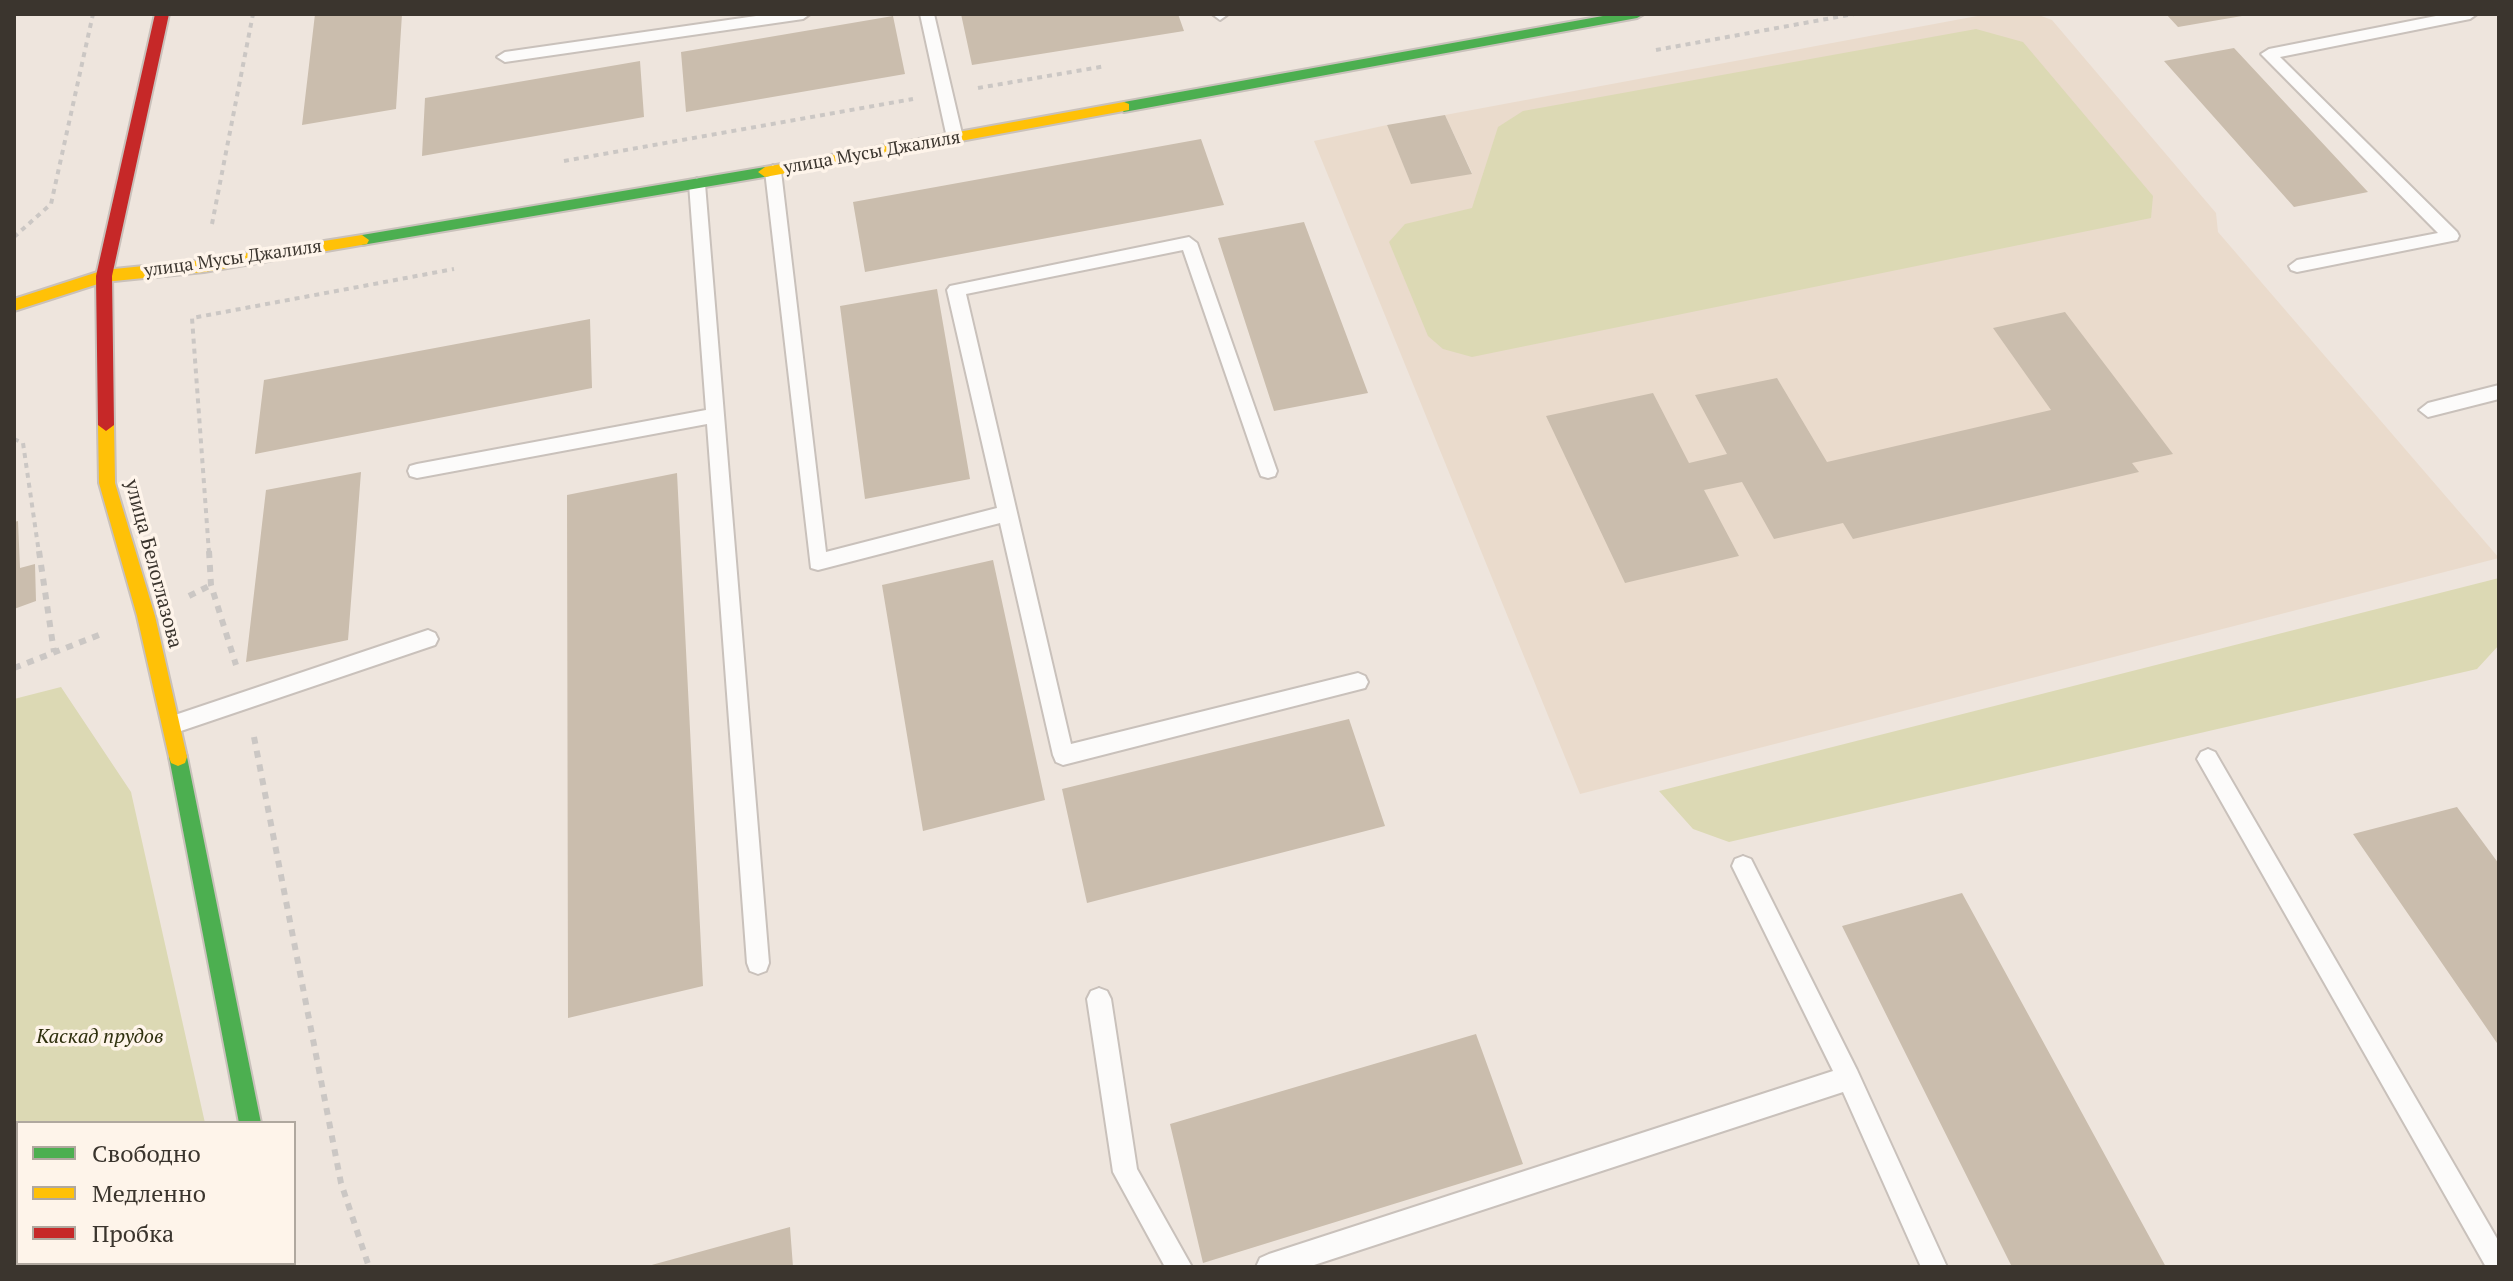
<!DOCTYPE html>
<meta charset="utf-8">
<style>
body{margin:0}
#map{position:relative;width:2513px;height:1281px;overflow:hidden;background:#eee5dd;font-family:"PT Serif",serif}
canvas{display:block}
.frame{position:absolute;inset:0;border:16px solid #3b352e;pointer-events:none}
.legend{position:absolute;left:16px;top:1121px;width:280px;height:144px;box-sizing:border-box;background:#fef4ea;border:2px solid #b0a89f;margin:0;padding:10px 14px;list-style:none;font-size:24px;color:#3b352e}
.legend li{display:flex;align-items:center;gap:16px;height:40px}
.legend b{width:40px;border:2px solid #b0a89f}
</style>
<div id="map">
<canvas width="2513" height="1281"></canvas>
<div class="frame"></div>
<ul class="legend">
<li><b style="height:10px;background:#4caf50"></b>Свободно</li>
<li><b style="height:10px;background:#ffc107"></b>Медленно</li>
<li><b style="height:10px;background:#c62828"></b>Пробка</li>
</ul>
</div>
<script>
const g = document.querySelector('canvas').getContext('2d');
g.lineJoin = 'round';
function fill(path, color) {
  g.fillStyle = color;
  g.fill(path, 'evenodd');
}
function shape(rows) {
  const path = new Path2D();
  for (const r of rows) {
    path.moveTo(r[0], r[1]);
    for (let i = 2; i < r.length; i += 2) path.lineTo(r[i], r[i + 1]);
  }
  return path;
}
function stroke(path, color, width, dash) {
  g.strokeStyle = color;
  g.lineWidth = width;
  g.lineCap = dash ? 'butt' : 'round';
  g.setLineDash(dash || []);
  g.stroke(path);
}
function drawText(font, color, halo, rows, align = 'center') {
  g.font = font + ' "PT Serif",serif';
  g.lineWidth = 7;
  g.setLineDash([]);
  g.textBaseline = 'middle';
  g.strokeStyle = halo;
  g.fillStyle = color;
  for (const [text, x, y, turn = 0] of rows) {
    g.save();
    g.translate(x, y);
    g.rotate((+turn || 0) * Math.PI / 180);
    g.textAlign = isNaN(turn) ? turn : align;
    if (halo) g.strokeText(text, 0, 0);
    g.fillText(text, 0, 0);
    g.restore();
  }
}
fill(shape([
 [1988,14,2036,14,2052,20,2216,213,2218,232,2499,558,1580,794,1314,141,1387,125,1411,183,1472,173,1445,115]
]), '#eadbcc');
fill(shape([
 [1976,29,2023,42,2153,196,2151,218,1472,357,1443,349,1428,336,1389,242,1405,224,1472,208,1498,127,1523,111],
 [2499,578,2499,645,2477,669,1729,842,1693,829,1659,791],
 [61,687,131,792,205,1123,18,1123,18,1263,236,1263,237,1267,14,1267,14,699]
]), '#dcd9b4');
fill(shape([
 [315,14,402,14,396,109,302,125],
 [961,14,1178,14,1184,31,972,65],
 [2166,14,2242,14,2242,16,2178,27],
 [893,16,905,74,686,112,681,52],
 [2234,48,2368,192,2294,207,2164,61],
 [640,61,644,117,422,156,425,98],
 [1445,115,1472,174,1411,184,1387,125],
 [1201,139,1224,205,865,272,853,202],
 [1304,222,1368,393,1274,411,1218,238],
 [937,289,970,479,865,499,840,306],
 [2065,312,2173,454,2132,463,2139,472,1853,539,1843,523,1774,539,1742,482,1704,490,1739,556,1625,583,1546,416,1653,393,1689,463,1727,454,1695,395,1777,378,1827,462,2051,410,1993,328],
 [590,319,592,388,255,454,264,380],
 [361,472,348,640,246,662,266,490],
 [677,473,703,986,568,1018,567,495],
 [18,521,20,568,35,564,36,601,14,609,14,522],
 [993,560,1045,800,923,831,882,585],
 [1349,719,1385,826,1087,903,1062,789],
 [2457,807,2499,864,2499,1046,2353,834],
 [1962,893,2166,1267,2012,1267,1842,926],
 [1476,1034,1523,1164,1203,1263,1170,1124],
 [790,1227,793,1267,648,1267,648,1266]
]), '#cabdad');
const lane = shape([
 [770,14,810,14,803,19,505,62,497,57,505,52,770,14],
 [920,14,934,14,963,138,961,142,949,142,947,138,920,14],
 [1212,14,1227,14,1227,15,1220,20,1212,14],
 [2446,14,2477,14,2470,19,2280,57,2457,232,2459,236,2457,240,2297,272,2291,270,2289,266,2297,260,2438,233,2261,54,2269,49,2446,14],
 [773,165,781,171,826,552,997,508,947,290,950,286,1189,237,1197,243,1277,471,1275,476,1268,478,1261,476,1259,471,1183,250,966,294,1071,744,1358,673,1365,676,1368,682,1365,688,1063,765,1056,762,1053,755,1000,523,818,570,811,568,765,171,773,165],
 [697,178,705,184,769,963,766,971,758,974,750,971,747,963,707,424,417,478,410,476,408,471,410,466,417,464,706,410,689,184,697,178],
 [2499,385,2499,399,2428,417,2419,410,2428,403,2499,385],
 [428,630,435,633,438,639,435,645,172,734,165,732,162,725,165,718,172,716,428,630],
 [2208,749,2215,752,2499,1242,2499,1267,2486,1267,2201,766,2197,759,2201,752,2208,749],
 [1743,856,1751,859,1857,1070,1947,1267,1921,1267,1843,1092,1308,1267,1256,1267,1260,1258,1269,1254,1833,1071,1732,866,1735,859,1743,856],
 [1099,988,1107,991,1111,999,1137,1169,1192,1267,1165,1267,1113,1172,1087,999,1091,991,1099,988]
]);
const fast = shape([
 [1614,14,1644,14,1637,18,1124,112,1117,107,1124,102,1614,14],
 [765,167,772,172,770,176,362,245,355,240,362,235,765,167],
 [178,748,185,751,187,757,261,1123,239,1123,169,757,171,751,178,748]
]);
const slow = shape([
 [1124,102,1129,104,1129,110,765,177,758,172,765,167,1124,102],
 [362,235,369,240,367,244,204,272,104,282,14,311,14,299,104,270,204,260,362,235],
 [106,419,114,425,115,483,155,616,187,757,185,763,178,766,171,763,169,757,137,616,99,483,98,425,106,419]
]);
const jam = shape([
 [155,14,169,14,112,276,114,425,106,431,98,425,96,276,155,14],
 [269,1263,291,1263,292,1267,270,1267,269,1263]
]);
stroke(lane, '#c9c1bb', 4);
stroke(fast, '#c9c1bb', 4);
stroke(slow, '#c9c1bb', 4);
stroke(jam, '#c9c1bb', 4);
stroke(shape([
 [1656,50,1854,14],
 [978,88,1106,66],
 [564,161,913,99],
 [212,224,253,14],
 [14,237,51,204,93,14],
 [14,439,23,443,39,553],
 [209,553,192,318,454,269]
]), '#cbc7c4', 4, [5, 5]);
stroke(shape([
 [39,551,54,652],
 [209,551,211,585,236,665],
 [189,596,211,585],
 [14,668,99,635],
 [254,737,341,1183,369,1267]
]), '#cbc7c4', 6, [7, 7]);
fill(lane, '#fcfbfa');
fill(fast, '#4caf50');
fill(slow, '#ffc107');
fill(jam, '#c62828');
drawText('18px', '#3b352e', '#fef4ea', [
 ["улица Мусы Джалиля",872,153,-10],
 ["улица Мусы Джалиля",233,259,-8]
]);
drawText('20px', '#3b352e', '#fef4ea', [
 ["улица Белоглазова",153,564,75]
]);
drawText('italic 20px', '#2e2f0d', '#fef4ea', [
 ["Каскад прудов",100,1037]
]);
</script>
